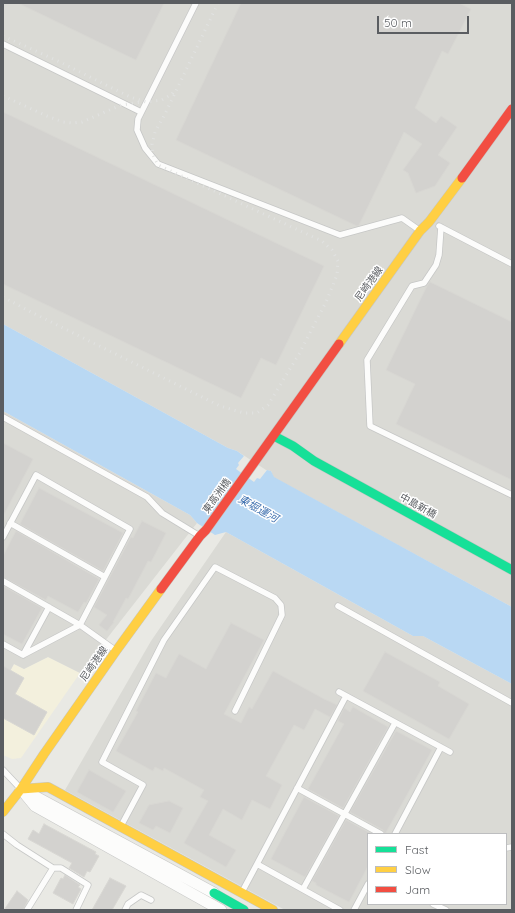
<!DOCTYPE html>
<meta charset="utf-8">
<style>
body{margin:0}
#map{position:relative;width:515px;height:913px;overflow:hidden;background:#e9e9e4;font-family:Quicksand,sans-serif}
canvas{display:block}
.frame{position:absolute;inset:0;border:4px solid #5a5d61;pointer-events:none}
.legend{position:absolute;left:367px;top:833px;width:140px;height:72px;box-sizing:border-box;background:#fff;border:1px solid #bdbec0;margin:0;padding:5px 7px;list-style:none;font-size:12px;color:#5a5d61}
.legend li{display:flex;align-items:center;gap:8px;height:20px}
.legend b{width:20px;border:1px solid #bdbec0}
.scale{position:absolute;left:377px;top:16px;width:92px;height:18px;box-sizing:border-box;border:2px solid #5a5d61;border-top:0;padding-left:5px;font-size:12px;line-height:14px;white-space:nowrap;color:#5a5d61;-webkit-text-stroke:3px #fff;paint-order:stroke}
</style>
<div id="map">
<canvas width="515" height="913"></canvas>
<div class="frame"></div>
<ul class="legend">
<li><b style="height:5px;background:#16e098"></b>Fast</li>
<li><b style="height:5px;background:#ffcf43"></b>Slow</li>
<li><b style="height:5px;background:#f24e42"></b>Jam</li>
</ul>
<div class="scale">50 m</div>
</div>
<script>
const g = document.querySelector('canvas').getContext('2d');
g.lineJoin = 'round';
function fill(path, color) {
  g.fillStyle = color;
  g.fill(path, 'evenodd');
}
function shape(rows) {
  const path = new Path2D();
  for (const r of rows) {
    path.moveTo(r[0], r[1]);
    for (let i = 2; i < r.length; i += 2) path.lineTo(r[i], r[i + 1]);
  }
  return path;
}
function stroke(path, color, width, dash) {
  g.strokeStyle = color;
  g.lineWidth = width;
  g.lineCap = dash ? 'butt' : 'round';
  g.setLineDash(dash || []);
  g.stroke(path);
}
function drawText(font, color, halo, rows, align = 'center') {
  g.font = font + ' Quicksand,"Noto Sans JP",sans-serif';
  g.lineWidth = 3;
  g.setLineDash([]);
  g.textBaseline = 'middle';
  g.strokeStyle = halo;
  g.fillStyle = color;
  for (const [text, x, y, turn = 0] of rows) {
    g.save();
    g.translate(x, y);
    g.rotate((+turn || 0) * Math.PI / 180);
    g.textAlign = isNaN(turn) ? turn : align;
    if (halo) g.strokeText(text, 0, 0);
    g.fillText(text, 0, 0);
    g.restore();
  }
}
fill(shape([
 [48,657,80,673,21,758,12,759,3,755,3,684,14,664,24,669]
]), '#f3f0dd');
fill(shape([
 [3,3,512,3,512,607,273,477,271,471,266,470,237,451,228,448,3,324],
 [3,411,190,515,197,523,80,673,48,657,24,669,14,664,3,684],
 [226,532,413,636,423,636,512,684,512,910,285,910,65,790,151,641],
 [368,834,506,834,506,904,368,904]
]), '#dadad5');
fill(shape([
 [3,324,228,448,237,451,244,456,238,463,239,465,236,469,254,482,257,478,260,479,267,470,271,471,274,477,512,607,512,684,423,636,413,636,226,532,215,535,197,523,190,515,3,411]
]), '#b9d8f3');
const building = shape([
 [18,3,164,3,136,60,18,3],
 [241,3,459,3,471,9,448,54,442,51,415,108,436,123,441,116,457,127,438,155,450,163,435,186,416,193,408,173,403,170,422,144,404,132,359,225,357,226,176,140,241,3],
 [3,112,324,266,276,365,261,358,241,398,3,284,3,112],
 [430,282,512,322,512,480,396,424,415,384,386,370,427,286,430,282],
 [3,443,33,459,3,516,3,443],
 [39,488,123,533,103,571,20,524,39,488],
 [142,521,166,533,151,562,148,561,128,599,126,598,113,622,114,622,107,631,99,625,107,615,94,607,131,537,133,538,142,521],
 [16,531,99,579,86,603,84,602,78,612,48,596,46,600,3,577,3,556,16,531],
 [3,586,42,608,22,644,3,634,3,586],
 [231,623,264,640,224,714,241,723,249,707,252,709,273,671,324,699,337,705,330,717,315,709,304,730,294,725,266,776,282,785,270,809,252,800,242,820,223,809,209,835,236,850,226,867,184,843,208,801,200,797,204,790,164,768,163,771,155,767,153,771,116,751,138,712,136,711,156,673,166,678,179,654,206,669,231,623],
 [385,652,440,682,438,686,469,704,449,739,363,691,385,652],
 [3,666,24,678,15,694,47,712,34,735,3,718,3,666],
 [353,707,388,727,343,808,308,789,344,724,338,721,344,708,350,712,353,707],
 [396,731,432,750,385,834,383,830,350,812,396,731],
 [89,770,126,791,113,812,77,792,89,770],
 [304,797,339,816,305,877,271,859,304,797],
 [169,801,183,808,170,833,156,826,153,830,139,823,149,805,169,801],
 [346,820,372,834,368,834,368,866,349,902,316,885,316,883,312,881,346,820],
 [44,824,96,852,95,854,99,856,90,872,87,871,84,877,69,868,72,863,28,839,33,830,39,834,44,824],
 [65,875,80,885,78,887,81,889,73,904,53,893,61,878,63,879,65,875],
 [110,878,126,886,112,910,92,910,110,878],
 [17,891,28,900,23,910,4,910,17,891]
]);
fill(building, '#d3d2cf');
stroke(building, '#d8d7d3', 1);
const lane = shape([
 [196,3,138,119,137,130,145,148,158,164,340,235,402,218,419,230],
 [3,44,141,112],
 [439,226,512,264],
 [441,227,439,255,436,265,424,283,412,286,367,360,370,426,512,495],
 [3,417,147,497,162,513,198,535],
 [10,523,105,577],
 [3,537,36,475,130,529,80,625,23,655,3,644],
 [3,581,80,625,115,650],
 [338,606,512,703],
 [23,655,49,607],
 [339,692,450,752],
 [3,770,19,787],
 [297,788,381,834],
 [121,826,143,785,102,762,164,640,215,567,275,598,281,605,282,615,235,711],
 [3,834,17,845,53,868,61,868,88,885,76,910],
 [395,834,441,747],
 [506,848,512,847],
 [303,889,395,723],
 [242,892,257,864],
 [433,904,446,910],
 [27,910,53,868],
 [125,910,128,904,141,895,151,900],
 [340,910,257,864,346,696],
 [354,910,368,884]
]);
const street = shape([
 [21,789,35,806,221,910],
 [25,791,214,893]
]);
const fast = shape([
 [274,436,293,446,314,461,512,570],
 [214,893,244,910]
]);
const slow = shape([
 [339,344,420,231,429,222,462,178],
 [21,789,48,787,273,910],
 [3,812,21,789,44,754,116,651,161,589]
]);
const jam = shape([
 [462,178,512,109],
 [161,589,200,536,206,530,339,344]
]);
stroke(lane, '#c6c7c6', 7);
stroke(street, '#c6c7c6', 12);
stroke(fast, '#c5c6c4', 10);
stroke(slow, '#c5c6c4', 10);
stroke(jam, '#c5c6c4', 10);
stroke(lane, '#fcfcfb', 5.5);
stroke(street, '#fcfcfb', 11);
stroke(fast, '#16e098', 9);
stroke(slow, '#ffcf43', 9);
stroke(jam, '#f24e42', 9);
stroke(shape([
 [3,36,62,63,130,97,146,102,162,100,172,94,174,91],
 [3,96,47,116,63,122,73,123,82,122,121,105,142,102],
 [3,297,31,312,220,406,244,413,257,413,268,405,299,354,326,302,337,275,338,261,332,250,322,241,158,165,153,155,152,144,155,132,165,114,218,3]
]), '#e1e2e1', 3, [1, 5]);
drawText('10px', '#5a5d61', '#fff', [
 ["尼崎港線",369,284,-54],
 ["東高洲橋",217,496,-54],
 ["中島新橋",418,506,29],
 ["尼崎港線",94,664,-55]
]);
drawText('italic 11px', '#4575b2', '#fff', [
 ["東堀運河",258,509,29]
]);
</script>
